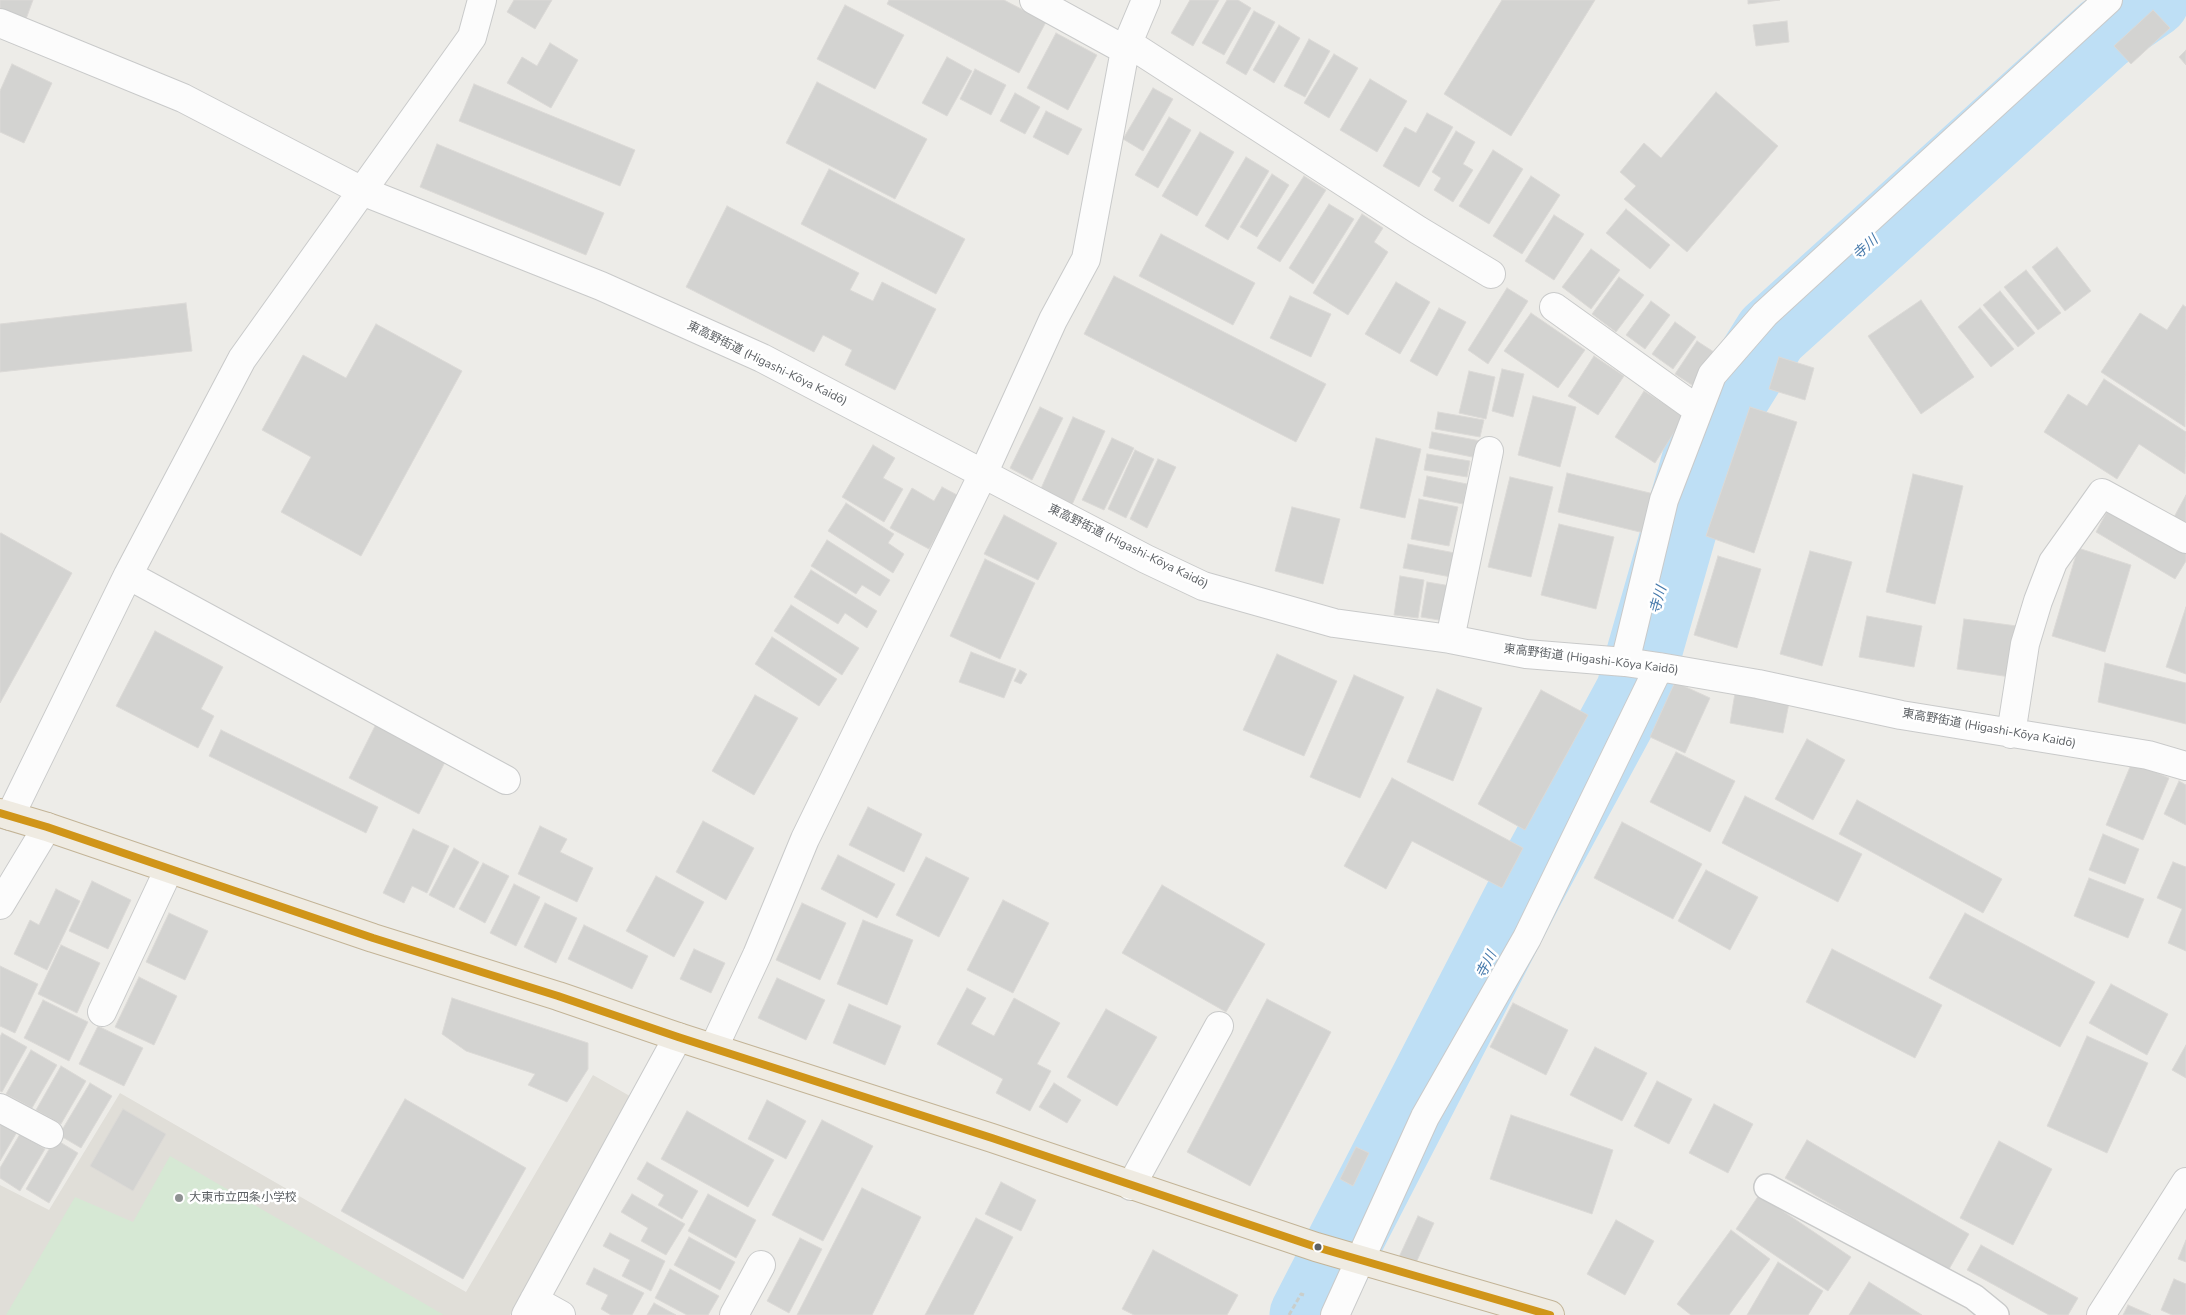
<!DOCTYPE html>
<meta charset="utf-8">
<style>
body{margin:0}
canvas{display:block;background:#edece8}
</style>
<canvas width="2186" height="1315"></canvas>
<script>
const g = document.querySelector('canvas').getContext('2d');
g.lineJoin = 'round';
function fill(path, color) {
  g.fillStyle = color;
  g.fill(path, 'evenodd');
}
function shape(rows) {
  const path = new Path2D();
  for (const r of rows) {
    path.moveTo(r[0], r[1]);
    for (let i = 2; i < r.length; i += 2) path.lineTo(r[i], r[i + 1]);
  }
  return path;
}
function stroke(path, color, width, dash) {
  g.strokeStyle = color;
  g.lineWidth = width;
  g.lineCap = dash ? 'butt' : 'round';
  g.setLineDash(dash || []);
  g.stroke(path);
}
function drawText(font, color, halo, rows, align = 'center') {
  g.font = font + ' "Nunito Sans","Noto Sans JP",sans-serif';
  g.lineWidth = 5;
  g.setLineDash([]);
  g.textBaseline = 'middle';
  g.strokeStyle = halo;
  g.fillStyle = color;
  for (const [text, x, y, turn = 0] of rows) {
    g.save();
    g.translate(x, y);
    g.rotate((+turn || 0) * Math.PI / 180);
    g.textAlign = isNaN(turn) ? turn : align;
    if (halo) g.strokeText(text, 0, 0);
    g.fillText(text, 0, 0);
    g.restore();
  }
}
fill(shape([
 [593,1075,635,1099,510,1315,0,1315,0,1185,49,1210,120,1093,466,1292]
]), '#e0ded8');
fill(shape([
 [170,1156,444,1315,6,1315,75,1197,133,1222]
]), '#d6e8d4');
stroke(shape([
 [1307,1315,1528,886,1633,692,1705,440,1771,334,2104,33,2152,0]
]), '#bedff5', 75);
const building = shape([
 [0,0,33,0,26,19,0,8,0,0],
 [514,0,552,0,535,29,507,12,514,0],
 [889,0,1004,0,1046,22,1019,73,887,4,889,0],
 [1190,0,1219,0,1193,46,1171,33,1190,0],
 [1227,0,1238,0,1251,8,1224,55,1202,43,1227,0],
 [1502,0,1595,0,1511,136,1444,94,1502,0],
 [1748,0,1780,0,1748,4,1748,0],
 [845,5,904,35,875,89,817,59,845,5],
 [2153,10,2170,28,2131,64,2114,46,2153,10],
 [1254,11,1275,22,1246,75,1226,63,1254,11],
 [1787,21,1789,42,1756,46,1753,25,1787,21],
 [1279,25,1300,38,1274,83,1253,70,1279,25],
 [1056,33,1097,55,1068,110,1027,88,1056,33],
 [1309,39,1330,51,1305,97,1284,86,1309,39],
 [550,43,578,60,551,108,507,83,522,57,537,66,550,43],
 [2186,50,2186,65,2179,57,2186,50],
 [1334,54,1358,68,1329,118,1304,103,1334,54],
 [947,57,972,71,947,116,922,103,947,57],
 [12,64,52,83,24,143,0,132,0,91,12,64],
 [975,69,1006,85,991,115,960,99,975,69],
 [1370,79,1407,101,1377,152,1340,130,1370,79],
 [817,82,927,139,895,199,786,143,817,82],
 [474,84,635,150,620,186,459,121,474,84],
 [1153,88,1173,99,1143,151,1123,139,1153,88],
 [1716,92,1778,146,1687,252,1624,199,1636,186,1620,172,1644,143,1661,158,1716,92],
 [1015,93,1040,107,1025,134,1000,121,1015,93],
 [1046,111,1082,129,1068,155,1033,137,1046,111],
 [1427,113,1453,127,1419,187,1383,166,1405,127,1416,133,1427,113],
 [1169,117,1191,130,1158,188,1135,175,1169,117],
 [1456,131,1475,142,1463,164,1473,170,1453,202,1434,190,1441,178,1432,172,1456,131],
 [1200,132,1234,152,1197,216,1162,196,1200,132],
 [437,144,604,213,586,255,420,187,437,144],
 [1493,150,1523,169,1489,224,1459,206,1493,150],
 [1246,157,1269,171,1228,240,1205,226,1246,157],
 [829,169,965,239,936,294,801,224,829,169],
 [1272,174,1289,185,1257,237,1240,227,1272,174],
 [1304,176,1326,190,1280,262,1257,248,1304,176],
 [1531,176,1560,195,1522,254,1493,236,1531,176],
 [1329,204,1354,219,1313,284,1289,268,1329,204],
 [727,206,859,273,850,290,873,301,882,282,936,309,895,390,845,365,852,350,823,335,814,352,686,287,727,206],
 [1626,209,1670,245,1650,269,1606,233,1626,209],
 [1362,214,1383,228,1374,242,1388,252,1348,315,1313,293,1362,214],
 [1554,215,1584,234,1554,280,1525,261,1554,215],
 [1161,234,1255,283,1233,325,1139,276,1161,234],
 [2057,247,2091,291,2065,311,2032,267,2057,247],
 [1591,249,1620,270,1591,309,1562,287,1591,249],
 [2026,270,2061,313,2038,330,2004,287,2026,270],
 [1114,276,1326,384,1296,442,1084,334,1114,276],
 [1619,277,1644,295,1616,332,1592,314,1619,277],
 [1396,282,1430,302,1400,354,1365,334,1396,282],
 [1507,288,1528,301,1488,364,1468,350,1507,288],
 [2000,291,2035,333,2018,347,1983,305,2000,291],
 [1290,296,1331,314,1311,357,1270,338,1290,296],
 [1921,300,1974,377,1921,414,1868,336,1921,300],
 [1651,301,1670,315,1645,349,1626,335,1651,301],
 [186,303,192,351,0,372,0,324,186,303],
 [2183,305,2186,307,2185,427,2101,372,2140,313,2167,330,2183,305],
 [1439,308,1466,322,1437,376,1410,361,1439,308],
 [1980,308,2014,349,1991,367,1958,327,1980,308],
 [1531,313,1585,350,1558,388,1504,351,1531,313],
 [1675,322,1696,337,1673,369,1652,354,1675,322],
 [376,324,462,371,361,556,281,512,311,457,262,430,303,355,346,378,376,324],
 [1697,341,1717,354,1695,387,1675,374,1697,341],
 [1594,356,1624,376,1598,415,1568,396,1594,356],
 [1779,357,1814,368,1805,400,1769,389,1779,357],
 [1502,369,1524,374,1513,417,1492,411,1502,369],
 [1469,371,1495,377,1486,419,1459,413,1469,371],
 [2104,379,2186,432,2185,474,2139,444,2117,479,2044,432,2068,394,2087,406,2104,379],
 [1644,391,1684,416,1655,463,1615,437,1644,391],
 [1533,396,1576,407,1560,467,1518,455,1533,396],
 [1040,407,1063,418,1032,480,1010,468,1040,407],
 [1750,407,1797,422,1754,553,1706,536,1750,407],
 [1438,412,1484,420,1480,437,1435,429,1438,412],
 [1073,417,1105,431,1071,507,1039,493,1073,417],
 [1432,432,1481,441,1477,458,1429,448,1432,432],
 [1112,438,1134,448,1104,510,1082,500,1112,438],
 [1376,438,1421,449,1405,518,1360,508,1376,438],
 [873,445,895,458,883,478,903,489,884,522,842,497,873,445],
 [1135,450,1154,459,1126,518,1108,509,1135,450],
 [1427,454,1470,461,1467,477,1424,470,1427,454],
 [1158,459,1176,467,1147,528,1130,519,1158,459],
 [1567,473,1654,494,1644,533,1558,512,1567,473],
 [1913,474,1963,486,1935,604,1886,592,1913,474],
 [1427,476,1467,484,1463,504,1423,496,1427,476],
 [1510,477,1553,487,1531,577,1488,567,1510,477],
 [942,487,959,496,929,549,890,528,912,488,934,501,942,487],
 [2186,495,2186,524,2174,517,2186,495],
 [1419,499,1458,507,1449,546,1411,539,1419,499],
 [846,503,894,534,888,543,904,554,893,573,828,531,846,503],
 [2110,506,2186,552,2186,561,2175,579,2096,532,2110,506],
 [1292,507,1340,519,1323,584,1275,571,1292,507],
 [1004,515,1057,543,1038,580,984,554,1004,515],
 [1559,524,1614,537,1596,609,1541,595,1559,524],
 [1,533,72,573,0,703,0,534,1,533],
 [827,540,890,580,880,596,862,585,856,594,811,566,827,540],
 [1408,544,1455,553,1451,577,1403,568,1408,544],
 [2078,548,2131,565,2105,652,2052,636,2078,548],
 [1810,551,1852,562,1822,666,1780,654,1810,551],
 [1718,556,1761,569,1737,648,1694,635,1718,556],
 [985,559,1035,583,1000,659,950,636,985,559],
 [811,570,877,611,867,628,845,613,838,624,794,597,811,570],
 [1400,576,1424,580,1418,618,1394,615,1400,576],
 [1427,582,1451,586,1445,621,1421,617,1427,582],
 [791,605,859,648,842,675,774,631,791,605],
 [2186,607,2186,674,2166,667,2186,607],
 [1867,616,1922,626,1914,667,1859,657,1867,616],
 [1964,619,2017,626,2010,677,1957,669,1964,619],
 [155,631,223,667,201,709,214,716,198,748,116,706,155,631],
 [772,637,837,679,819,706,755,664,772,637],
 [971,652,1016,669,1004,698,959,682,971,652],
 [1277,654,1337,681,1304,756,1243,730,1277,654],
 [2105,663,2186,683,2186,724,2098,702,2105,663],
 [1020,670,1027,674,1021,684,1014,681,1020,670],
 [1354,675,1404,697,1360,798,1310,777,1354,675],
 [1675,682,1710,698,1685,753,1650,737,1675,682],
 [1437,689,1482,708,1453,781,1407,762,1437,689],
 [1541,690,1588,715,1525,830,1478,804,1541,690],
 [1735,693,1789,703,1783,733,1730,723,1735,693],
 [755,695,798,718,754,795,712,771,755,695],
 [376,724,446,760,419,814,349,778,376,724],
 [221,730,378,807,366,833,209,756,221,730],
 [1807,739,1845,760,1813,820,1775,799,1807,739],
 [1676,752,1735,781,1710,832,1650,802,1676,752],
 [2132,762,2169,778,2143,840,2106,825,2132,762],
 [1392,778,1523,848,1502,888,1412,841,1386,889,1344,866,1392,778],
 [2179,781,2186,785,2186,825,2164,814,2179,781],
 [1745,796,1862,854,1838,902,1722,843,1745,796],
 [1857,800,2002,879,1983,913,1839,834,1857,800],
 [868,807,922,834,904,872,849,845,868,807],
 [703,821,754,848,726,900,676,872,703,821],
 [1622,822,1702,864,1673,919,1594,878,1622,822],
 [540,826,567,839,560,852,593,868,577,902,518,874,540,826],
 [413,829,449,846,427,893,412,886,404,903,383,893,413,829],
 [2103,834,2139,849,2125,884,2089,870,2103,834],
 [454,848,479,862,454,908,429,895,454,848],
 [838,855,895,884,877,918,821,889,838,855],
 [926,857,969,878,939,937,896,915,926,857],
 [2173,862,2186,867,2186,951,2168,943,2182,909,2157,898,2173,862],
 [483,863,509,876,485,923,459,909,483,863],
 [1706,870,1758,897,1730,950,1678,921,1706,870],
 [656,876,704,902,674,957,626,931,656,876],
 [2089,878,2144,899,2128,938,2074,916,2089,878],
 [92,881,131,900,108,949,69,931,92,881],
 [514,884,540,897,516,946,490,933,514,884],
 [1162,885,1265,944,1226,1012,1122,953,1162,885],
 [56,889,80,901,47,970,14,954,30,920,39,925,56,889],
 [1003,900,1049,923,1013,993,967,970,1003,900],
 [545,903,577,918,556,963,524,947,545,903],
 [802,903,846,923,820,980,776,960,802,903],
 [169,913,208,931,185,980,146,962,169,913],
 [1965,913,2095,982,2060,1047,1929,978,1965,913],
 [863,920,913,940,887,1005,837,984,863,920],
 [584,925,648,956,632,989,568,959,584,925],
 [61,945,100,963,77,1013,38,994,61,945],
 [694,949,725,963,711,993,680,979,694,949],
 [1832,949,1942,1005,1915,1058,1806,1002,1832,949],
 [0,966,38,984,15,1033,0,1026,0,966],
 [139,977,177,996,154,1045,115,1027,139,977],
 [777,978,825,1000,806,1040,758,1018,777,978],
 [2111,984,2168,1014,2147,1055,2089,1023,2111,984],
 [967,988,986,998,971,1024,994,1036,1014,998,1060,1023,1037,1064,1051,1071,1030,1111,996,1093,1003,1079,937,1044,967,988],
 [452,998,588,1043,588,1069,567,1102,528,1085,535,1074,466,1051,442,1034,452,998],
 [1267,999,1331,1032,1250,1186,1187,1152,1267,999],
 [43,1000,88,1022,69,1061,24,1038,43,1000],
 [1513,1003,1568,1030,1546,1075,1490,1047,1513,1003],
 [849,1004,901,1026,885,1065,833,1043,849,1004],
 [1106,1009,1157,1037,1117,1106,1067,1077,1106,1009],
 [98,1026,143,1048,124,1086,79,1064,98,1026],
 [2,1033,27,1047,2,1092,0,1091,0,1037,2,1033],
 [2087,1036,2148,1063,2107,1153,2047,1126,2087,1036],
 [2186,1045,2186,1078,2172,1070,2186,1045],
 [1595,1047,1647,1073,1622,1121,1570,1095,1595,1047],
 [31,1050,57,1065,32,1108,6,1094,31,1050],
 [61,1066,86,1081,61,1124,36,1110,61,1066],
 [1657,1081,1692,1099,1669,1144,1634,1126,1657,1081],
 [90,1083,112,1096,81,1148,59,1135,90,1083],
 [1054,1083,1081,1100,1067,1123,1039,1107,1054,1083],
 [405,1099,526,1168,463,1279,341,1211,405,1099],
 [767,1100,806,1121,786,1159,748,1139,767,1100],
 [1714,1104,1753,1124,1728,1173,1689,1153,1714,1104],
 [123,1109,166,1134,133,1191,90,1166,123,1109],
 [687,1111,774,1160,748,1207,661,1159,687,1111],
 [1511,1115,1613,1150,1592,1214,1490,1179,1511,1115],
 [822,1120,873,1146,823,1241,772,1215,822,1120],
 [0,1122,17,1132,0,1161,0,1122],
 [20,1134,45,1149,20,1191,0,1178,0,1168,20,1134],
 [55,1139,78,1153,49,1203,26,1189,55,1139],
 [1807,1140,1969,1234,1948,1271,1785,1178,1807,1140],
 [1999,1141,2052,1169,2013,1245,1960,1218,1999,1141],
 [1356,1147,1369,1153,1353,1186,1340,1179,1356,1147],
 [647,1162,698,1191,682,1219,658,1205,664,1195,637,1179,647,1162],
 [1001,1182,1036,1200,1021,1231,985,1214,1001,1182],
 [862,1188,921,1217,872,1315,797,1315,862,1188],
 [632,1194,685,1224,666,1255,641,1241,648,1228,621,1212,632,1194],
 [708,1194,756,1220,736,1258,688,1231,708,1194],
 [1759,1195,1851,1257,1828,1291,1736,1229,1759,1195],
 [1418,1216,1434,1223,1415,1265,1399,1257,1418,1216],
 [976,1218,1013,1237,973,1315,925,1315,976,1218],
 [1616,1220,1654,1241,1625,1295,1587,1274,1616,1220],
 [1731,1230,1770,1259,1729,1315,1691,1315,1677,1304,1731,1230],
 [610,1233,665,1261,651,1291,622,1276,630,1260,603,1246,610,1233],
 [689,1237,735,1262,720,1290,674,1265,689,1237],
 [800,1238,822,1249,789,1313,767,1301,800,1238],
 [2186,1240,2186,1262,2178,1259,2186,1240],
 [1981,1245,2078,1298,2068,1315,2049,1315,1967,1270,1981,1245],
 [1153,1250,1238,1295,1227,1315,1134,1315,1122,1309,1153,1250],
 [1778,1262,1823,1291,1808,1315,1747,1315,1778,1262],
 [594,1268,644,1293,632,1315,611,1315,601,1309,608,1295,586,1284,594,1268],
 [670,1269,719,1296,708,1315,687,1315,655,1298,670,1269],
 [2174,1279,2186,1284,2186,1315,2172,1315,2161,1310,2174,1279],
 [1869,1282,1922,1315,1849,1315,1869,1282],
 [654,1303,676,1315,647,1315,654,1303],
 [2128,1305,2151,1315,2123,1315,2128,1305]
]);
fill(building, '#d3d3d1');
stroke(building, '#dcdad7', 1);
const lane = shape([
 [1767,1187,1974,1297,1996,1315]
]);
const street = shape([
 [1034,0,1125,50],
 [0,23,183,98,362,191,601,286,762,358,1146,559,1203,586,1334,623,1450,639,1526,654,1625,662,1659,667,1758,684,1901,715,2148,755,2186,766],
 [1128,43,1418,230,1491,274],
 [1554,307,1698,410],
 [128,575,506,780],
 [1450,639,1489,451],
 [1625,662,1664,500,1712,375,1765,314,2108,0],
 [2011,734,2025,644,2038,601,2053,562,2102,493,2186,539],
 [10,816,128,575,242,359,472,37,482,0],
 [0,905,47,827],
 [102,1012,169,869],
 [714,1047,757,955,805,839,983,474,1053,320,1086,259,1125,50,1146,0],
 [0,1108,49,1134],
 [1131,1186,1219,1026],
 [534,1300,561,1315],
 [526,1315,678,1037],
 [734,1315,761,1265],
 [1335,1315,1425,1117,1527,938,1659,667],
 [2101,1315,2186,1182]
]);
const highway = shape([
 [0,813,47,827,373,938,558,996,678,1037,992,1138,1316,1247,1550,1315]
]);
stroke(lane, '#c9caca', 28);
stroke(street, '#c9caca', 30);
stroke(highway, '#c3b497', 30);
stroke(shape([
 [1289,1315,1301,1294,1304,1295]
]), '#c9cecb', 3, [5, 2.5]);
stroke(lane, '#fcfcfc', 25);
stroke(street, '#fcfcfc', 28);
stroke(highway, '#efebe2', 28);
stroke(shape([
 [0,813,47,827,373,938,558,996,678,1037,992,1138,1316,1247,1550,1315]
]), '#d09519', 8);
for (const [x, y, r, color] of [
 [179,1198,5,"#8f9293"],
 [1318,1247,4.5,"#5d6165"]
]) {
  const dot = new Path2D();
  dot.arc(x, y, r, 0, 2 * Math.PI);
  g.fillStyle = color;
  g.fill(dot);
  stroke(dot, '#fff', 2);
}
drawText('12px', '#5d6165', '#fff', [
 ["東高野街道 (Higashi-Kōya Kaidō)",767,364,26],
 ["東高野街道 (Higashi-Kōya Kaidō)",1128,547,26],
 ["東高野街道 (Higashi-Kōya Kaidō)",1591,660,7],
 ["東高野街道 (Higashi-Kōya Kaidō)",1989,729,10]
]);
drawText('12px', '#5d6165', '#fff', [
 ["大東市立四条小学校",189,1198]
], 'left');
drawText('italic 14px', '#477aac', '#fff', [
 ["寺川",1866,248,-42],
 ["寺川",1659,600,-74],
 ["寺川",1487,965,-63]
]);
</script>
